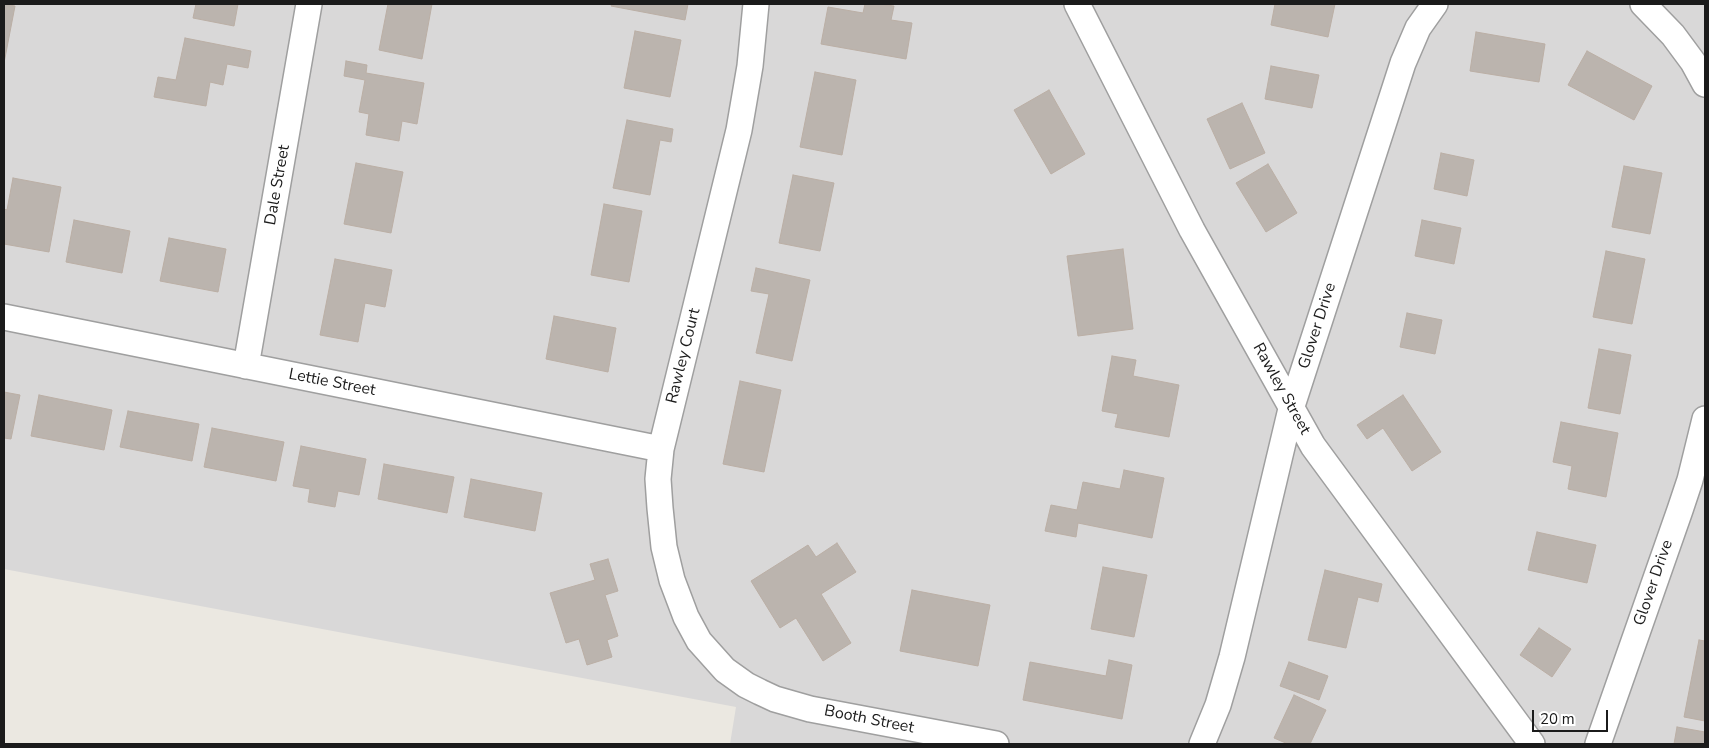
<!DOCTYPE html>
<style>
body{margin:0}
#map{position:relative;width:1709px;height:748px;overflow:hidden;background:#ebe8e1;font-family:"Nunito Sans",sans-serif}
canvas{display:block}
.frame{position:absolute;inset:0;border:5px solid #1b1b1b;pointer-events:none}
.scale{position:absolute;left:1532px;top:710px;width:76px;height:22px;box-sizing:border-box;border:2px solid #1b1b1b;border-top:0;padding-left:6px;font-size:15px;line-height:18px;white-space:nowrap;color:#1b1b1b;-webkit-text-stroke:4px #fff;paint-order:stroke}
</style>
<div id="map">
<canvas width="1709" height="748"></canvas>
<div class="frame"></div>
<div class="scale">20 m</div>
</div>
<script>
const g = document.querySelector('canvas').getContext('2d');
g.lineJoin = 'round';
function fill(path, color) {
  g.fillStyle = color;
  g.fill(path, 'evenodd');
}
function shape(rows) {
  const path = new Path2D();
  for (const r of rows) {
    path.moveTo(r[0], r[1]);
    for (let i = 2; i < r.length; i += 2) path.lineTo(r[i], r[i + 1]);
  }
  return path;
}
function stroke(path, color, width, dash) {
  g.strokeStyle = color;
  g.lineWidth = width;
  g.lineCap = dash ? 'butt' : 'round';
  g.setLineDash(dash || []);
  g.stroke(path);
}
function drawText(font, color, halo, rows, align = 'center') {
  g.font = font + ' "Nunito Sans",sans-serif';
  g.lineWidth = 4;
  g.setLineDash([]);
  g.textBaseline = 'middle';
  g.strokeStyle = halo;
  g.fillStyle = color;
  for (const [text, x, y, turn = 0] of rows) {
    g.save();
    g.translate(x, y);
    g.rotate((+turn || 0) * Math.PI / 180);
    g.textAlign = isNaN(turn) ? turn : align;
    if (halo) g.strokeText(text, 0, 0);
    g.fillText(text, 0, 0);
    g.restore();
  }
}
fill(shape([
 [4,4,1705,4,1705,744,730,744,736,707,4,569]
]), '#d9d8d8');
const building = shape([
 [4,4,15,6,4,63,4,4],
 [196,4,238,4,234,26,193,18,196,4],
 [388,4,432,4,422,59,379,50,388,4],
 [612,4,688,4,685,20,611,6,612,4],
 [865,4,880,4,894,6,891,20,912,23,906,59,821,44,828,7,863,13,865,4],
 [1275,4,1335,4,1328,37,1271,25,1275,4],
 [635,31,681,40,670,97,624,88,635,31],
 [1476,32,1545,44,1539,82,1470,71,1476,32],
 [185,38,251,51,248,68,227,64,223,85,210,82,206,106,154,97,158,77,176,80,185,38],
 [1587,51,1652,86,1634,120,1568,85,1587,51],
 [346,61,367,65,366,73,424,83,417,124,402,121,399,141,366,135,369,114,359,112,365,80,344,76,346,61],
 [1271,66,1319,75,1312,108,1265,99,1271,66],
 [815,72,856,80,842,155,800,147,815,72],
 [1049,90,1085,154,1051,174,1014,110,1049,90],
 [1242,103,1265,153,1230,169,1207,119,1242,103],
 [627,120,673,129,671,142,660,140,650,195,613,188,627,120],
 [1441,153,1474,160,1467,196,1434,189,1441,153],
 [356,163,403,172,391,233,344,224,356,163],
 [1268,164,1297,213,1266,232,1236,183,1268,164],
 [1624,166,1662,173,1650,234,1612,227,1624,166],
 [793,175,834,183,820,251,779,243,793,175],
 [13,178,61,187,49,252,4,244,4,209,7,210,13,178],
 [604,204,642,211,629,282,591,275,604,204],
 [74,220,130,231,122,273,66,262,74,220],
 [1422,220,1461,228,1454,264,1415,256,1422,220],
 [169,238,226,249,218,292,160,281,169,238],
 [1123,249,1133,329,1078,336,1067,256,1123,249],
 [1606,251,1645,259,1632,324,1593,317,1606,251],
 [335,259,392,270,385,307,365,303,358,342,320,335,335,259],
 [756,268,810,280,792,361,756,353,769,294,751,291,756,268],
 [1407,313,1442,320,1435,354,1400,347,1407,313],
 [554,316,616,328,608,372,546,359,554,316],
 [1599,349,1631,355,1620,414,1588,408,1599,349],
 [1112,356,1136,360,1133,376,1179,385,1169,437,1115,427,1118,414,1102,411,1112,356],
 [740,381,781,390,764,472,723,464,740,381],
 [4,392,20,395,11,439,4,438,4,392],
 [39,395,112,410,104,450,31,436,39,395],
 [1403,395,1441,452,1412,471,1383,428,1367,439,1357,425,1403,395],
 [128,411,199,424,192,461,120,447,128,411],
 [1561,422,1618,433,1606,497,1568,489,1572,466,1553,462,1561,422],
 [212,428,284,442,276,481,204,467,212,428],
 [301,446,366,459,359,495,338,491,335,507,308,502,310,489,293,486,301,446],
 [384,464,454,477,447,513,378,499,384,464],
 [1124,470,1164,478,1152,538,1078,523,1076,537,1045,531,1051,505,1077,510,1083,482,1120,489,1124,470],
 [471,479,542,493,535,531,464,517,471,479],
 [1537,532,1596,545,1587,583,1528,570,1537,532],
 [837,543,856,572,821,594,851,643,823,661,796,618,780,628,751,581,808,545,816,557,837,543],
 [608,559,618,591,605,595,618,636,607,640,612,657,587,665,579,639,566,643,550,593,595,580,590,564,608,559],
 [1103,567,1147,575,1134,637,1091,629,1103,567],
 [1325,570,1382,584,1378,602,1358,597,1346,648,1308,640,1325,570],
 [912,590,990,605,978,666,900,651,912,590],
 [1539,628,1571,649,1552,677,1520,655,1539,628],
 [1699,640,1705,641,1705,721,1684,717,1699,640],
 [1109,660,1132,665,1122,719,1023,700,1030,662,1106,676,1109,660],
 [1289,662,1328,676,1319,700,1280,686,1289,662],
 [1294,695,1326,710,1310,744,1288,744,1274,738,1294,695],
 [1677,727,1705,732,1705,744,1674,744,1677,727]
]);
fill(building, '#bbb4ae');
stroke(building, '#bbafa5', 1);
const minor = shape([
 [756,4,750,66,739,130,661,449,658,479,660,508,664,547,672,580,686,617,699,641,725,670,746,685,760,692,775,699,810,709,996,744],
 [1077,4,1192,230,1313,446,1532,744],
 [1643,4,1673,35,1693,62,1705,84],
 [4,317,661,449],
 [246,366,309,4],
 [1202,744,1218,705,1232,657,1291,409,1403,63,1418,28,1435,4],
 [1598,744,1680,510,1690,480,1705,419]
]);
stroke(minor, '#9f9f9f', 28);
stroke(minor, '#fff', 25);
drawText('16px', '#1b1b1b', '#fff', [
 ["Dale Street",278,185,-80],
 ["Glover Drive",1318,326,-72],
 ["Rawley Court",684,356,-76],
 ["Lettie Street",332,383,11],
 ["Rawley Street",1281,389,61],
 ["Glover Drive",1654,583,-71],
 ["Booth Street",869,720,11]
]);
</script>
